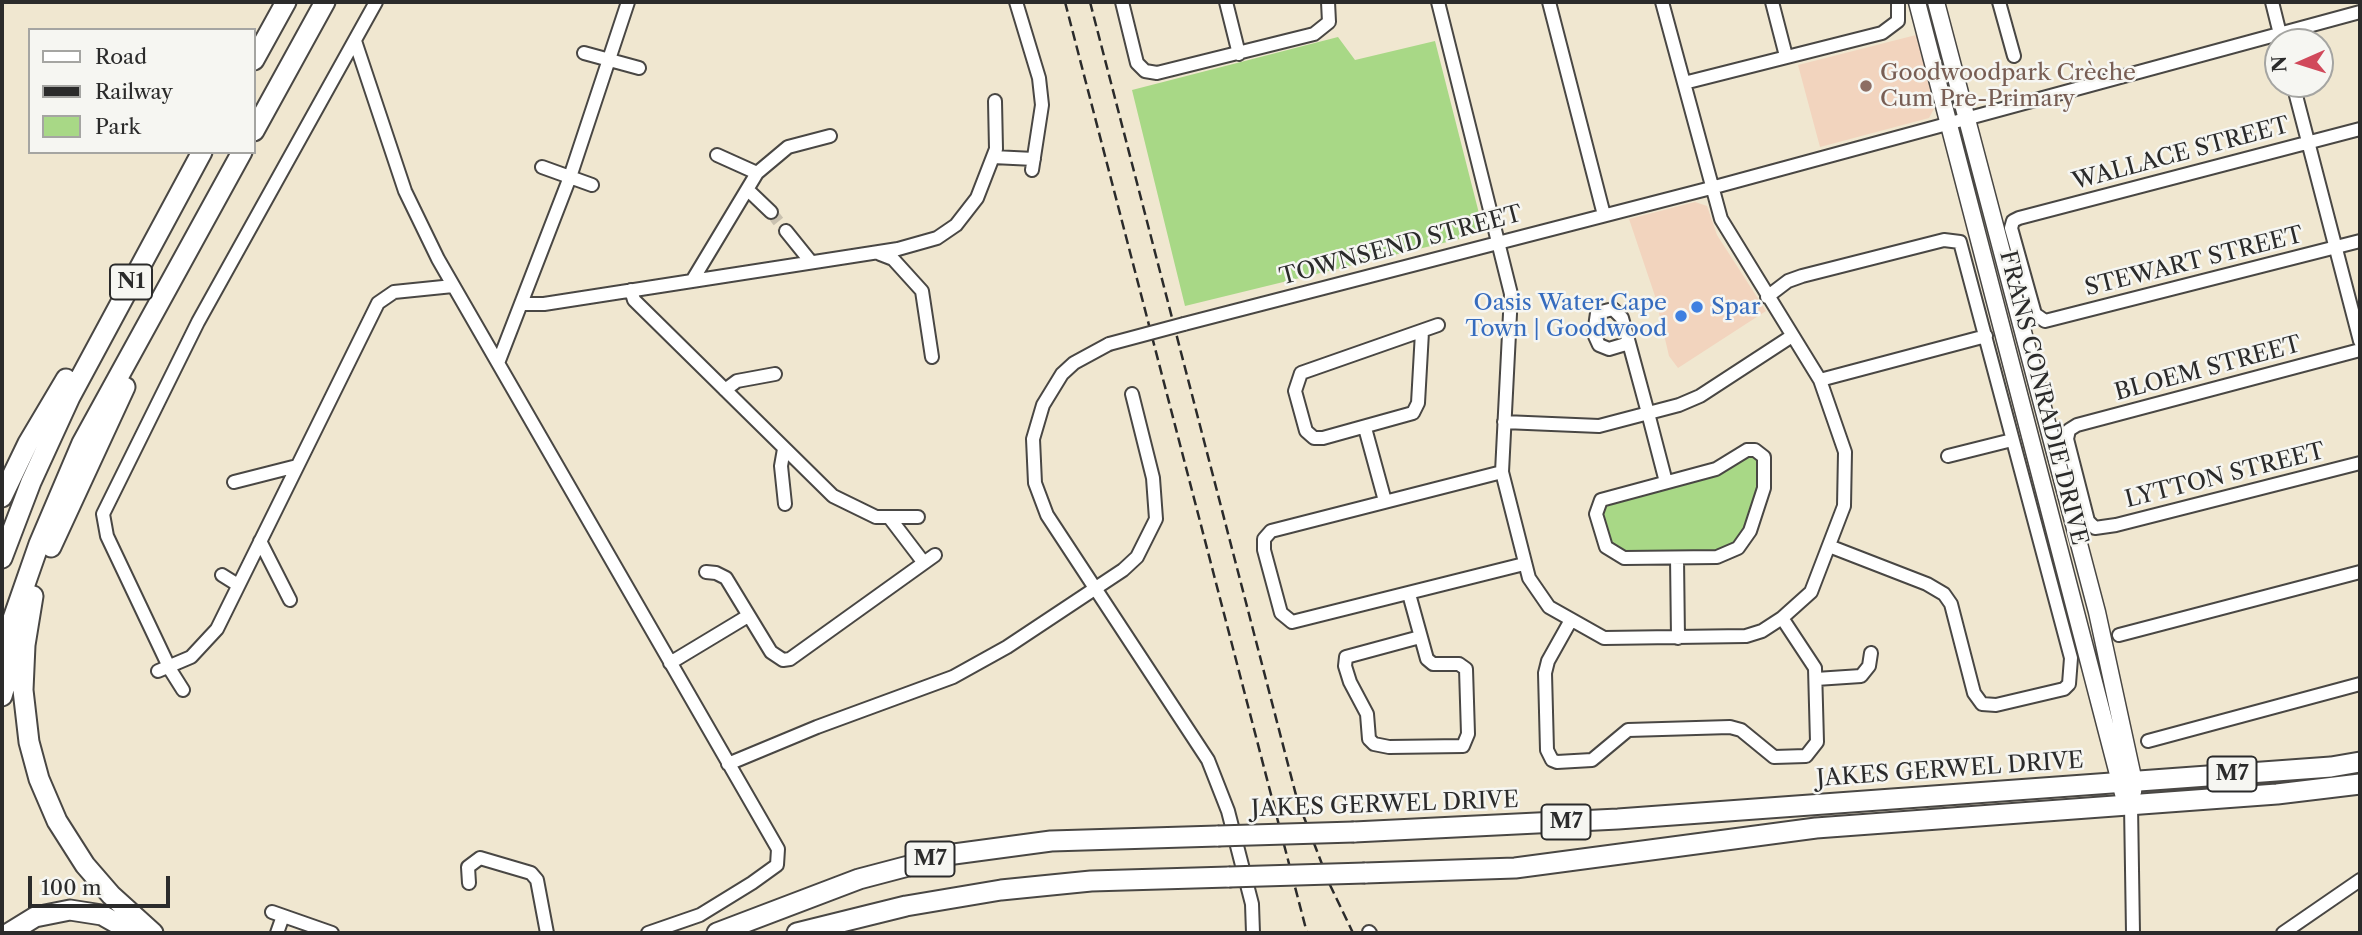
<!DOCTYPE html>
<meta charset="utf-8">
<style>
body{margin:0}
#map{position:relative;width:2362px;height:935px;overflow:hidden;background:#f0e7d0;font-family:"Libre Caslon Text",serif}
canvas{display:block}
.frame{position:absolute;inset:0;border:4px solid #2b2b2b;pointer-events:none}
.legend{position:absolute;left:28px;top:28px;width:228px;height:126px;box-sizing:border-box;background:#f6f6f2;border:2px solid #a5a5a2;margin:0;padding:9px 12px;list-style:none;font-size:21px;color:#2b2b2b}
.legend li{display:flex;align-items:center;gap:14px;height:35px}
.legend b{width:35px;border:2px solid #a5a5a2}
.north{position:absolute;left:2264px;top:28px;width:70px;height:70px;box-sizing:border-box;background:#f6f6f2;border:2px solid #a5a5a2;border-radius:50%;rotate:267deg;font-size:19px;font-weight:700;line-height:28px;text-align:center;color:#2b2b2b}
.north::after{content:'';display:block;margin:auto;width:24px;height:32px;background:#d1495b;clip-path:polygon(50% 0,100% 100%,50% 72%,0 100%)}
.scale{position:absolute;left:28px;top:876px;width:142px;height:32px;box-sizing:border-box;border:4px solid #2b2b2b;border-top:0;padding-left:9px;font-size:21px;line-height:24px;white-space:nowrap;color:#2b2b2b;-webkit-text-stroke:5px #f6f6f2;paint-order:stroke}
</style>
<div id="map">
<canvas width="2362" height="935"></canvas>
<div class="frame"></div>
<ul class="legend">
<li><b style="height:9px;background:#fff"></b>Road</li>
<li><b style="height:9px;background:#2b2b2b"></b>Railway</li>
<li><b style="height:19px;background:#a8d886"></b>Park</li>
</ul>
<div class="north">N</div>
<div class="scale">100 m</div>
</div>
<script>
const g = document.querySelector('canvas').getContext('2d');
g.lineJoin = 'round';
function fill(path, color) {
  g.fillStyle = color;
  g.fill(path, 'evenodd');
}
function shape(rows) {
  const path = new Path2D();
  for (const r of rows) {
    path.moveTo(r[0], r[1]);
    for (let i = 2; i < r.length; i += 2) path.lineTo(r[i], r[i + 1]);
  }
  return path;
}
function stroke(path, color, width, dash) {
  g.strokeStyle = color;
  g.lineWidth = width;
  g.lineCap = dash ? 'butt' : 'round';
  g.setLineDash(dash || []);
  g.stroke(path);
}
function drawText(font, color, halo, rows, align = 'center') {
  g.font = font + ' "Libre Caslon Text",serif';
  g.lineWidth = 5;
  g.setLineDash([]);
  g.textBaseline = 'middle';
  g.strokeStyle = halo;
  g.fillStyle = color;
  for (const [text, x, y, turn = 0] of rows) {
    g.save();
    g.translate(x, y);
    g.rotate((+turn || 0) * Math.PI / 180);
    g.textAlign = isNaN(turn) ? turn : align;
    if (halo) g.strokeText(text, 0, 0);
    g.fillText(text, 0, 0);
    g.restore();
  }
}
fill(shape([
 [1916,35,1935,107,1929,118,1820,147,1798,65],
 [1695,202,1707,206,1717,235,1766,311,1678,368,1669,356,1655,296,1629,219]
]), '#f2d4be');
fill(shape([
 [1338,37,1355,60,1435,41,1484,233,1185,306,1132,90],
 [1746,455,1759,456,1760,490,1741,539,1723,552,1629,555,1609,544,1600,506]
]), '#a8d886');
stroke(shape([
 [771,212,786,231]
]), '#c9c1af', 12, [12, 6]);
const minor = shape([
 [1016,2,1039,78,1042,105,1032,170],
 [1122,2,1137,63,1145,71,1157,73,1314,34,1329,22,1328,2],
 [1226,2,1239,54],
 [1438,2,1511,294,1502,472,1529,578,1549,607,1604,638,1746,636,1762,631,1782,618,1811,592,1844,506,1845,452,1820,380,1721,219,1662,2],
 [1549,2,1604,215],
 [1772,2,1786,56],
 [1999,2,2014,56],
 [2272,2,2282,42],
 [355,41,405,191,438,259,778,849,777,865,752,883,700,915,648,933],
 [584,53,639,68],
 [1684,83,1882,33,1898,21,1898,2],
 [2293,84,2360,341],
 [2360,129,2019,218,2013,221,2011,228,2035,314,2045,321,2360,241],
 [717,155,757,173],
 [993,157,1034,159],
 [542,167,592,185],
 [748,190,771,212],
 [786,231,811,262],
 [880,254,893,259,922,291,932,357],
 [692,281,757,173,788,147,830,136],
 [631,290,634,300,833,496,876,517,918,517],
 [1767,297,1788,281,1802,276,1944,240,1960,242,2071,658,2069,684,2064,689,1996,705,1982,704,1974,693,1951,604,1944,594,1927,584,1829,546],
 [522,304,544,304,898,249,937,238,956,225,977,198,996,149,995,101],
 [1184,324,1711,188,2360,12],
 [1422,332,1418,403,1413,413,1323,438,1314,438,1306,431,1295,391,1301,373,1438,325],
 [1629,343,1609,349,1599,345,1594,334,1597,313,1613,309,1622,318,1629,343,1648,413,1666,482],
 [1109,344,1074,363,1062,374,1043,405,1033,439,1035,483,1047,515,1208,760,1228,811,1252,904,1253,933],
 [2360,350,2077,425,2069,430,2067,439,2088,521,2095,528,2116,525,2360,463],
 [498,363,570,177,628,2],
 [1820,380,1986,336],
 [725,390,737,381,775,374],
 [1504,422,1599,426,1679,405,1700,396,1792,336],
 [1365,428,1385,501],
 [784,449,781,466,785,504],
 [1747,450,1755,450,1764,457,1764,488,1750,531,1738,548,1717,557,1624,558,1606,547,1596,514,1601,500,1716,469,1747,450],
 [1948,456,2012,440],
 [1502,472,1271,531,1264,539,1264,550,1281,613,1292,622,1524,564],
 [234,482,297,466],
 [889,517,924,563],
 [260,541,290,600],
 [1677,558,1678,638],
 [706,572,716,573,726,578,771,652,783,660,790,659,935,555],
 [222,575,238,585],
 [1409,594,1427,659,1433,664,1459,664,1466,669,1468,734,1463,746,1389,747,1374,744,1369,739,1367,714,1350,682,1345,666,1346,657,1420,637],
 [1571,620,1548,661,1545,673,1547,750,1552,760,1557,762,1592,760,1628,730,1730,727,1741,730,1774,757,1806,756,1817,742,1815,668,1782,618],
 [2119,635,2360,572],
 [670,663,748,616],
 [158,671,191,657,217,629,378,303,394,292,453,286],
 [1816,679,1861,676,1869,666,1871,653],
 [183,690,171,671,107,536,103,514,198,322,376,2],
 [2148,741,2360,684],
 [728,764,817,727,953,677,1007,647,1123,570,1137,557,1156,519,1153,478,1132,394],
 [2131,805,2133,933],
 [469,883,468,867,480,858,531,873,537,880,547,933],
 [272,912,332,933],
 [1369,932,1370,933],
 [277,933,283,916],
 [2283,933,2360,880]
]);
const major = shape([
 [1917,2,2126,805],
 [1936,2,2097,612,2134,782,2133,792]
]);
const highway = shape([
 [254,60,286,2],
 [254,131,325,2],
 [2,497,28,443,66,379],
 [51,547,125,387],
 [2,558,31,482,70,397,202,152],
 [33,596,25,645,23,690,29,742,39,779,57,821,85,865,111,895,153,933],
 [2,650,39,544,82,443,242,152],
 [2,696,20,634],
 [1354,832,1618,819,2331,767,2360,762],
 [1365,873,1515,868,1816,828,2277,794,2360,784],
 [9,933,35,917,70,910,102,915,134,933],
 [717,933,859,879,954,854,1051,841,1218,836],
 [797,933,906,906,1001,890,1091,881,1229,877]
]);
stroke(minor, '#494744', 16);
stroke(major, '#494744', 19);
stroke(highway, '#494744', 23);
stroke(minor, '#fff', 12);
stroke(major, '#fff', 16);
stroke(highway, '#fff', 19);
stroke(shape([
 [1065,2,1307,933],
 [1090,2,1297,799,1330,885,1353,933]
]), '#2b2b2b', 2.5, [10, 5]);
const minorBridge = shape([
 [1109,344,1184,324]
]);
const highwayBridge = shape([
 [1218,836,1354,832],
 [1229,877,1365,873]
]);
stroke(minorBridge, '#494744', 16, []);
stroke(highwayBridge, '#494744', 23, []);
stroke(minorBridge, '#fff', 12);
stroke(highwayBridge, '#fff', 19);
for (const [x, y, r, color] of [
 [1866,86,7,"#8d6e63"],
 [1697,307,7,"#3f7fe0"],
 [1681,316,7,"#3f7fe0"]
]) {
  const dot = new Path2D();
  dot.arc(x, y, r, 0, 2 * Math.PI);
  g.fillStyle = color;
  g.fill(dot);
  stroke(dot, '#f6f6f2', 2.5);
}
for (const [x, y, w] of [
 [131,282,42],
 [2232,774,49],
 [1566,822,49],
 [930,859,49]
]) {
  const box = new Path2D();
  box.roundRect(x - w / 2, y - 17.5, w, 35, 5);
  g.fillStyle = '#f6f6f2';
  g.fill(box);
  stroke(box, '#2b2b2b', 2);
}
drawText('bold 21px', '#2b2b2b', null, [
 ["N1",131,282],
 ["M7",2232,774],
 ["M7",1566,822],
 ["M7",930,859]
]);
drawText('23px', '#785e54', '#f6f6f2', [
 ["Goodwoodpark Crèche",1880,73],
 ["Cum Pre-Primary",1880,99]
], 'left');
drawText('23px', '#2b2b2b', '#f6f6f2', [
 ["WALLACE STREET",2181,154,-15],
 ["TOWNSEND STREET",1401,246,-15],
 ["STEWART STREET",2194,262,-14],
 ["BLOEM STREET",2208,369,-15],
 ["FRANS CONRADIE DRIVE",2043,398,76],
 ["LYTTON STREET",2225,476,-14],
 ["JAKES GERWEL DRIVE",1950,770,-4],
 ["JAKES GERWEL DRIVE",1385,805,-2]
]);
drawText('23px', '#366cbe', '#f6f6f2', [
 ["Oasis Water Cape",1667,303],
 ["Town | Goodwood",1667,329],
 ["Spar",1711,307,"left"]
], 'right');
</script>
